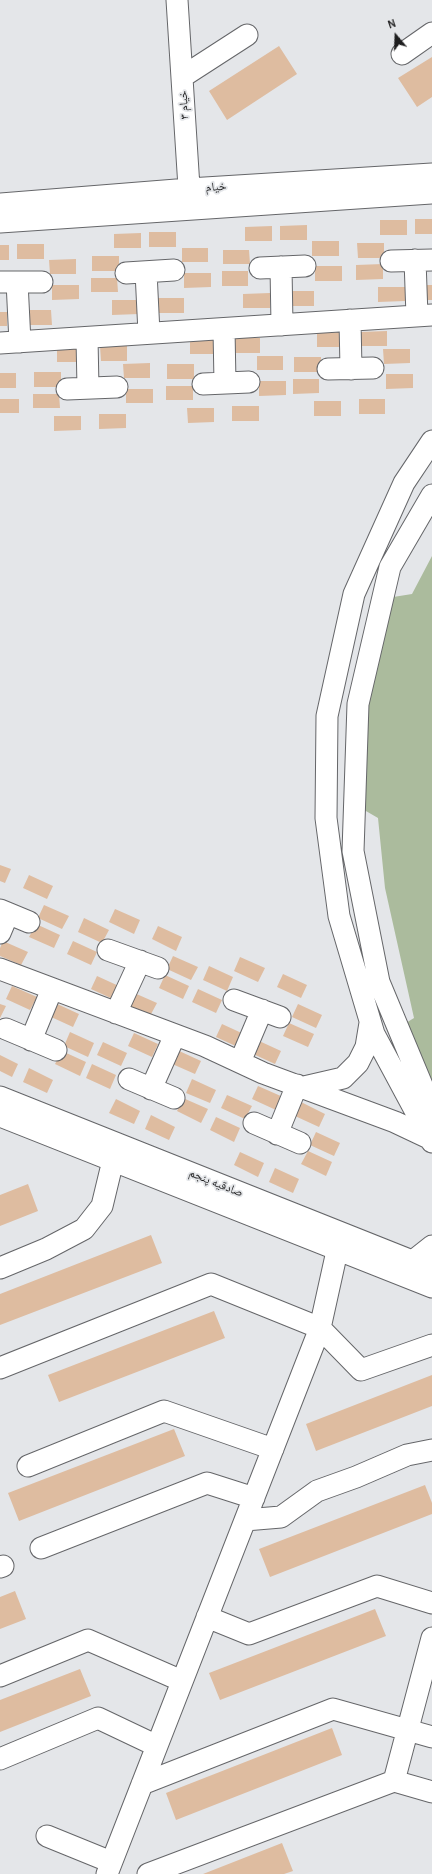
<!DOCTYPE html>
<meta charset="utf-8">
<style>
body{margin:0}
#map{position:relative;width:432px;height:1874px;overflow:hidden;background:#e4e6e9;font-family:Karla,sans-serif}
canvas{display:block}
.north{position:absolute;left:376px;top:16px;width:40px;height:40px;-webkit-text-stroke:3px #e4e6e9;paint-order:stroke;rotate:341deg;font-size:11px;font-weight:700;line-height:16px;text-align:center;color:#1e1e1f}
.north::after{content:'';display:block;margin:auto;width:14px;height:18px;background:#1e1e1f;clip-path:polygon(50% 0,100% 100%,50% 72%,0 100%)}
</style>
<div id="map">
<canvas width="432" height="1874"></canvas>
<div class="north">N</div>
</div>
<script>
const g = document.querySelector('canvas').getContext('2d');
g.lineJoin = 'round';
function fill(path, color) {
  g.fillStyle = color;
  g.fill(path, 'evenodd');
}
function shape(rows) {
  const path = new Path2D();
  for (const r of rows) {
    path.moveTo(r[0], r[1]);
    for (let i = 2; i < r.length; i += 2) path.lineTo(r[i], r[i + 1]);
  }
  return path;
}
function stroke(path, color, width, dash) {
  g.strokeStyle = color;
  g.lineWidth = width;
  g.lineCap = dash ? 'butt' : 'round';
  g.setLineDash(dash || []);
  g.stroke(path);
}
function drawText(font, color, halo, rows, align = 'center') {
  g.font = font + ' Karla,"Noto Naskh Arabic",sans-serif';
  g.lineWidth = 3.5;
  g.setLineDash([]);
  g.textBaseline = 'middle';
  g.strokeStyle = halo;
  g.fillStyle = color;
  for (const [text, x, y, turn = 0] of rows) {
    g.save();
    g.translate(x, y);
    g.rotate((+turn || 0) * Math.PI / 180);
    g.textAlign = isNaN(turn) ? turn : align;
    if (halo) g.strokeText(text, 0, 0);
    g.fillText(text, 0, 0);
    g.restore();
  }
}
fill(shape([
 [432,556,432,1096,401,1026,414,1018,385,888,378,818,359,807,357,760,387,598,412,594]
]), '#abbb9d');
fill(shape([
 [279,46,297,74,227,120,209,91],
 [432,57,432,97,417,107,398,78],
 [415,219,432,219,432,234,415,234],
 [380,220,407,220,407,235,380,235],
 [307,225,307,240,280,240,280,226],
 [272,226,272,241,245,241,245,227],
 [149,232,176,232,176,247,149,247],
 [141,233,141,248,114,248,114,234],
 [312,241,339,241,339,256,312,256],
 [357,243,384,243,384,258,358,258],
 [17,244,44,244,44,259,17,259],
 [0,245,9,245,9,260,0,260],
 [182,248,208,248,208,262,182,262],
 [223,250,249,250,250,264,223,264],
 [92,256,119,256,119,271,92,271],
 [76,259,76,274,50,274,49,260],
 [383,264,383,279,356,280,356,265],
 [315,266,342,266,342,281,315,281],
 [222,271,248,271,248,286,222,286],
 [184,273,211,273,211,287,184,288],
 [91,278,117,278,118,292,91,292],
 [52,285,79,285,79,299,52,300],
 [422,285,432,285,432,300,422,300],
 [378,287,405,287,405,301,378,302],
 [288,291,314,291,314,306,288,306],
 [270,293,270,308,243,308,243,294],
 [157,298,184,298,184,313,157,313],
 [112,300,139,300,139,314,112,315],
 [25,310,51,310,52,325,25,325],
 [0,312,7,312,7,326,0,326],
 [387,331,387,346,360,346,360,332],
 [343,332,344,347,317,347,317,333],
 [234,338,260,338,260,353,234,353],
 [190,339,217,339,217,354,190,354],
 [100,346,127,346,127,361,101,361],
 [57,347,84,347,84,362,57,362],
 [383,349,410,349,410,363,384,364],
 [257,356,283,356,283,370,257,370],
 [294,357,321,357,321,372,294,372],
 [150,363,150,378,124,378,123,364],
 [167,364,194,364,194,379,167,379],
 [34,372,61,372,61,387,34,387],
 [0,373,16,373,16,388,0,388],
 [386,374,413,374,413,388,386,389],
 [293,379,319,379,319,393,293,394],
 [259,381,286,381,286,395,259,396],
 [166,386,193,386,193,400,166,400],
 [126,389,153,389,153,403,126,403],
 [33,394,59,394,60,408,33,408],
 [0,399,19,399,19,413,0,413],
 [359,399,385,399,385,414,359,414],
 [314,401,341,401,341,416,314,416],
 [232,406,259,406,259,421,232,421],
 [187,408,214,408,214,422,188,423],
 [99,414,126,414,126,428,99,429],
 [54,416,81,416,81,430,54,431],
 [0,865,11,869,5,883,0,881],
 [29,875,53,886,47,899,23,888],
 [44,905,69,916,62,929,38,918],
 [115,909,140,920,134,934,109,922],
 [84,918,109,930,102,943,78,932],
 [36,924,60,935,54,948,29,937],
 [158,926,182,937,176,951,152,939],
 [3,941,28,952,21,965,0,956,0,948],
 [73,941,97,952,91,965,67,954],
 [173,956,198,967,191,980,167,969],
 [240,957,265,968,258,982,234,971],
 [209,966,233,977,227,991,203,980],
 [283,974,307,985,301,998,277,987],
 [165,975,189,986,183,999,159,988],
 [97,976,121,987,115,1000,91,989],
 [12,986,37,997,30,1010,6,999],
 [198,989,222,1000,216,1013,192,1002],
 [132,992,157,1003,150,1016,126,1005],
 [55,1003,79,1014,73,1027,49,1016],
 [0,1004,6,1006,0,1018],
 [298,1004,322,1015,316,1028,292,1017],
 [289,1023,314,1034,308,1047,283,1036],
 [222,1024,246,1035,240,1048,216,1037],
 [70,1032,94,1043,88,1057,64,1046],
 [134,1033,158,1044,152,1057,128,1046],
 [257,1040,281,1051,275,1064,251,1053],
 [103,1042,127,1053,121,1066,97,1055],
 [177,1050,201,1061,195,1074,170,1063],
 [62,1051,86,1062,80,1076,55,1064],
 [0,1055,18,1064,12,1077,0,1071],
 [92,1064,116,1075,110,1089,86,1078],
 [29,1068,53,1080,47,1093,23,1082],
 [192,1079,216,1090,210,1103,186,1093],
 [258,1086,283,1097,276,1110,252,1099],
 [227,1095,252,1106,245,1119,221,1108],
 [183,1098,208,1109,201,1123,177,1111],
 [116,1099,140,1111,134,1124,109,1113],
 [301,1102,325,1114,319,1127,295,1116],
 [151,1115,175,1127,169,1140,145,1129],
 [216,1117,240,1128,234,1142,210,1130],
 [316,1132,340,1143,334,1156,310,1145],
 [308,1151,332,1162,326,1176,301,1164],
 [240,1152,264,1163,258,1177,234,1165],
 [275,1168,299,1179,293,1193,269,1182],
 [28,1184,38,1211,0,1226,0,1195],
 [151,1235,162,1263,0,1325,0,1294],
 [214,1311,225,1338,59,1402,48,1375],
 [432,1375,432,1406,316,1451,306,1424],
 [174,1429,185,1456,19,1521,8,1493],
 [425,1485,432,1503,432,1514,270,1577,259,1549],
 [15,1591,26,1619,0,1629,0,1597],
 [375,1609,386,1636,220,1700,209,1673],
 [80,1669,91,1696,0,1732,0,1700],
 [332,1728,342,1755,176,1820,166,1793],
 [282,1843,293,1871,284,1874,203,1874]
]), '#debca0');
const minor = shape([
 [177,0,190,203],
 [402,54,432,33],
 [182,77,247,35],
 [0,204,189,189,432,174],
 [0,222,432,193],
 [415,260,417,316],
 [391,261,432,260],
 [281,267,282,325],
 [260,268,305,266],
 [146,272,149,333],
 [126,273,174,270],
 [0,282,42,282],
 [17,282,20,342],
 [350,320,351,369],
 [224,329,225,383],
 [87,338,88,388],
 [0,343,432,315],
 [328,369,373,368],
 [203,384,249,382],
 [67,389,117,387],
 [432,441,404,483,354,594,327,716,326,818,339,916,374,1034,432,1142],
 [432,495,390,567,358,704,353,851,379,982,432,1109],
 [0,910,29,922],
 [0,933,8,914],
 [108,950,158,968],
 [0,969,205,1046,263,1073,395,1122,431,1139],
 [234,1000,280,1017],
 [116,1013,140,961],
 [6,1029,56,1050],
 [31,1040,52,989],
 [240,1062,262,1010],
 [129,1079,174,1098],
 [304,1087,343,1078,358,1063,366,1047,370,1023],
 [151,1089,175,1035],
 [0,1097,432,1269],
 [0,1116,432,1287],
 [254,1123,300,1143],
 [277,1134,297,1085],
 [413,1261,432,1246],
 [0,1268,46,1249,84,1229,102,1206,116,1148],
 [0,1368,211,1284,320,1328,361,1370,432,1345],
 [28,1466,164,1411,273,1449],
 [245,1520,281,1517,317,1491,356,1477,407,1455,432,1450],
 [41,1548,207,1483,254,1498],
 [0,1567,3,1566],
 [207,1617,249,1634,377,1586,432,1603],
 [0,1676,88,1640,182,1681],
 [0,1759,98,1718,157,1746],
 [394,1781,432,1638],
 [142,1784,333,1709,432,1737],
 [47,1836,111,1862],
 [107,1874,320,1328,341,1233],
 [148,1874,394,1781,432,1792]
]);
stroke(minor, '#656669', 23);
stroke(minor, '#fff', 21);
drawText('12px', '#1e1e1f', '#e4e6e9', [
 ["خیام ۳",184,105,-93],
 ["خیام",216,187,-4],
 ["صادقیه پنجم",216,1183,22]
]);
</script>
